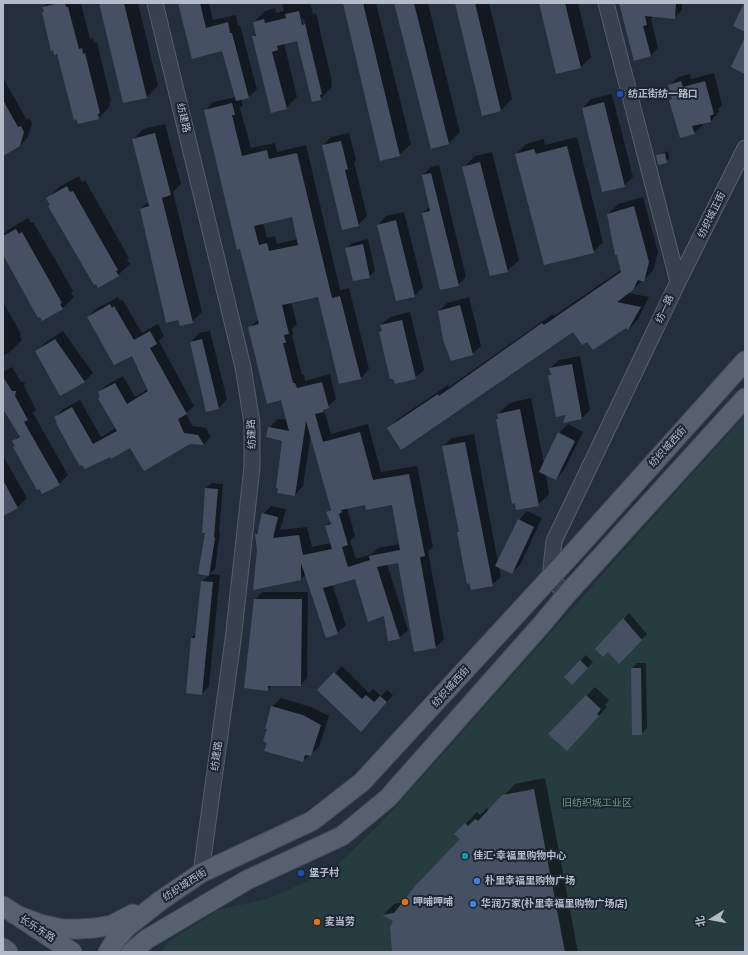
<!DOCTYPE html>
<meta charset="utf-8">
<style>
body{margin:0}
#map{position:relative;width:748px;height:955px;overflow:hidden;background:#242f3e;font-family:Helvetica,"Noto Sans SC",sans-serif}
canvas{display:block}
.frame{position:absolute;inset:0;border:4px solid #b4bcc9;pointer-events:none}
.north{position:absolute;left:692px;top:899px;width:40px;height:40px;-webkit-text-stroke:3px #1d2633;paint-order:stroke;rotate:259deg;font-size:11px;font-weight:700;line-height:16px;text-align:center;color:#b4bcc9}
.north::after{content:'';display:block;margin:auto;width:14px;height:18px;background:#b4bcc9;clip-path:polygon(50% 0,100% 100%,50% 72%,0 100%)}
</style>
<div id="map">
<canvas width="748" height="955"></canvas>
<div class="frame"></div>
<div class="north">北</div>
</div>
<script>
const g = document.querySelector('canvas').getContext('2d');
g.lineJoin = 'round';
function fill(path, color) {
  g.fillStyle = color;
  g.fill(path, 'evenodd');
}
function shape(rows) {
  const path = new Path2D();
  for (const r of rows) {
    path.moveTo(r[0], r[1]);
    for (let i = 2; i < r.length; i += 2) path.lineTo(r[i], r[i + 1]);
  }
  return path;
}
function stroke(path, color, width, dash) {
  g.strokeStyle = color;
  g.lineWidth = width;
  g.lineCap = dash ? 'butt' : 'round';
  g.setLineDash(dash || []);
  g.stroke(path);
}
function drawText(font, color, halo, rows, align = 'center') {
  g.font = font + ' Helvetica,"Noto Sans SC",sans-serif';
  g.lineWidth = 4;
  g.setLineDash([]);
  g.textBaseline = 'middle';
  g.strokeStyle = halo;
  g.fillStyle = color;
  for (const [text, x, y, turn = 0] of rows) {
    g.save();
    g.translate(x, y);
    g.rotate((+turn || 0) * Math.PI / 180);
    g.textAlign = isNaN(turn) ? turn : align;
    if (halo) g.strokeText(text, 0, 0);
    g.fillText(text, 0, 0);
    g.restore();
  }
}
fill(shape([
 [745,415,745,952,163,952,164,947,171,940,218,910,267,899,331,871,381,823]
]), '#263c3f');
fill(shape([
 [48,3,81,3,90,39,93,38,94,43,97,42,111,101,109,103,110,106,99,118,58,53,43,13,44,11,43,7],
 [99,3,138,3,158,86,147,97,124,102],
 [180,3,209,3,213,20,236,15,238,26,240,25,257,89,249,97,241,99,243,105,240,108,251,148,275,143,277,152,306,145,340,290,349,288,369,369,361,378,318,296,291,302,297,324,292,329,293,334,292,335,302,375,304,375,305,381,330,374,336,399,324,410,331,434,368,424,381,472,417,466,433,547,428,551,444,639,436,647,415,651,398,562,387,564,408,630,399,638,385,615,356,578,332,584,346,625,337,633,306,574,301,579,258,550,256,534,263,514,271,506,286,509,280,530,307,527,312,547,331,543,326,526,331,521,328,512,331,508,311,434,303,486,295,495,283,440,267,437,270,427,278,419,287,420,282,399,249,328,259,319,205,111,213,102,236,97,223,50],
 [292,216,298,239,277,244,275,236,267,238,263,223],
 [366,503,393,504,400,544,378,548,372,554,356,559,350,541,355,536,347,507],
 [282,3,310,3,313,14,316,13,332,82,331,84,332,87,320,99,298,40,284,43,297,97,286,108,253,37,256,34,254,22,265,11,275,8,276,13,284,11],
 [302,19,304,19,307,31,305,31],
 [344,3,376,3,411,144,399,155],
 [395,3,428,3,460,132,449,143],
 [456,3,489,3,512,99,500,111],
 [540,3,578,3,591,57,581,67,557,73],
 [620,3,650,3,653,17,651,19,658,48,650,56],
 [654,3,682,3,682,10,674,18],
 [714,73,722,105,718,109,719,112,711,121,702,123,703,125,694,133,670,100,673,97,670,85,678,77,690,74,691,79],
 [3,78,27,120,29,118,32,123,28,137,20,146,3,152],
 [612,94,633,177,624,186,583,108,591,99],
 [165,124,181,184,173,192,202,312,192,322,141,209,149,201,133,140,143,129],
 [349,133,356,160,354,162,367,216,358,225,323,145,331,137],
 [577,137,603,242,593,252,516,154,526,144,544,139,545,145],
 [668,151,669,159,659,164,657,155],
 [492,152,519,260,507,271,464,167,475,156],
 [439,165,466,277,458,285,423,213,430,206,423,175,431,167],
 [79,176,82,182,85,180,129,258,127,260,130,264,118,275,51,204,48,198,59,187],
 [643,197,658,252,653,271,629,293,649,297,638,319,629,329,626,326,587,340,574,331,388,429,398,419,448,385,449,387,553,314,554,316,621,270,608,214,618,204],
 [404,212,423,287,414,296,378,225,386,216],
 [28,218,31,223,33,222,56,261,73,291,71,293,74,297,62,309,38,317,3,255,3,235,9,229],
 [368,239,375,271,369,277,346,249,352,243],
 [118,297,120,301,122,299,142,333,158,324,164,336,159,341,194,406,186,413,192,426,206,428,211,437,204,444,190,443,130,447,112,458,58,422,56,417,63,409,80,400,101,437,116,428,99,392,107,385,123,376,135,397,148,389,132,354,88,317,96,309],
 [469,297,481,346,472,354,448,354,439,311,447,303],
 [3,302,21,334,20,336,22,340,10,352,3,356],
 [410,312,424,370,415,378,380,332,382,330,381,325,390,317],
 [63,331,93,373,85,381,61,395,36,351,45,343],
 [210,331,227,399,219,408,191,342,199,333],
 [580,356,590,410,582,418,568,414,549,376,551,373,550,368,559,360],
 [12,367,21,382,25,382,24,386,36,410,33,413,68,475,59,484,16,446,13,442,20,435,3,407,3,372],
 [531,398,544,464,559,433,568,424,583,432,564,470,556,479,546,474,549,494,538,505,497,420,499,418,498,414,510,403],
 [474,434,498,563,519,520,527,511,542,518,520,565,511,573,499,567,501,577,492,585,458,532,460,530,443,446,452,438],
 [3,456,27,498,18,507,3,515],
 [212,483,223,484,219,532,220,532,215,569,209,574,220,575,209,686,202,694,192,638,196,633,202,582,209,575,206,532,206,488],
 [262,592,308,592,307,678,301,685,272,685,267,690,255,599],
 [629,613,647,634,619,662,624,619],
 [586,655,593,662,572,684,565,677],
 [637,663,646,663,647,728,641,734,632,668],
 [342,666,369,693,373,689,381,696,387,690,393,695,368,724,318,690],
 [595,687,609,700,605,705,607,707,567,750,550,734],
 [281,698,311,707,329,716,319,747,303,761,268,742,272,707],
 [545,778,578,952,393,952,395,920,383,915,394,904,404,902,462,839,456,834,477,812,480,815,487,808,490,810,515,784]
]), '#0007');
fill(shape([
 [59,3,65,3,66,7,68,7,79,49,82,48,83,54,85,53,100,113,98,114,99,119,78,124,76,119,74,120,57,54,54,55,53,50,51,51,42,12,44,12,42,7],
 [99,3,124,3,147,98,123,103],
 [178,3,200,3,206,28,228,22,230,33,232,33,249,98,236,101,222,51,192,59],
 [343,3,363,3,400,156,380,161],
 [394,3,414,3,449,144,431,149],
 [455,3,475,3,501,111,482,116],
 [539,3,565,3,581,68,556,74],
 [619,3,676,3,675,19,645,16,647,25,643,26,651,56,634,61],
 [744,3,745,3,745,32,733,26],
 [299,11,302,25,305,24,322,94,320,95,321,100,312,102,297,41,277,46,278,50,272,52,287,109,271,113,252,36,256,36,253,22,264,19,265,23,286,18,285,14],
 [745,37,745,74,731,67],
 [681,81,683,87,705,81,714,114,710,116,711,122,692,126,695,134,680,138,669,100,672,99,668,85],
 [3,100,18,127,21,126,24,132,20,146,3,156],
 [604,102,625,187,602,192,582,108],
 [232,103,235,115,232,115,242,156,267,150,269,159,297,153,332,298,340,296,361,379,339,384,318,297,282,305,289,334,284,335,286,343,283,343,293,383,295,383,297,388,322,382,329,408,323,410,324,412,315,414,323,442,360,432,373,480,409,474,425,556,420,557,436,648,414,652,398,563,377,567,400,639,388,641,384,616,368,622,355,579,323,588,338,634,326,638,301,563,301,580,253,590,257,550,255,534,257,534,262,513,278,517,273,538,299,535,303,555,332,549,325,526,331,524,326,512,331,510,306,421,295,496,277,493,278,488,276,488,282,441,266,437,268,428,269,427,289,431,281,400,267,404,248,327,259,324,240,249,237,250,204,110],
 [292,217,298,245,269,251,267,243,259,245,254,226],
 [365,505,366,510,392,505,400,550,369,556,370,560,348,567,342,547,348,545,339,514,342,512,341,510],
 [155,133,171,195,162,198,193,323,180,326,178,320,166,323,140,209,149,206,132,139],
 [341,141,348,169,345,170,359,226,342,230,322,145],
 [567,146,594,253,544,265,515,154,534,149,536,154],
 [665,153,667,163,658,165,656,155],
 [480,162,508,272,490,276,462,167],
 [431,173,459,286,440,290,422,213,430,211,422,175],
 [67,186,70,192,73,191,118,270,116,271,119,276,98,288,96,284,94,285,48,206,50,205,46,198],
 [634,206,649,262,644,282,638,280,633,290,617,302,641,307,628,330,626,328,593,350,587,342,582,345,573,332,401,450,387,428,438,394,439,396,542,323,544,325,621,272,617,255,615,255,607,214],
 [396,220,415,297,396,301,377,225],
 [16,229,19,234,22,232,62,303,60,304,63,309,42,321,40,317,38,318,3,255,3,236],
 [363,244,370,278,353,281,345,248],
 [110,304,112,308,114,306,134,340,150,331,157,344,150,348,187,414,178,419,184,433,198,435,204,445,190,444,144,471,130,448,111,459,110,457,85,469,82,465,80,466,74,456,56,423,57,422,54,417,72,407,93,444,117,431,98,398,100,397,98,392,115,383,127,404,148,391,132,356,114,365,87,317],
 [460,305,473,355,451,361,443,340,438,311],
 [402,320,416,379,395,384,393,379,390,379,379,332,382,331,380,325],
 [55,339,85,382,60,396,35,351],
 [202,339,219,409,206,412,190,342],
 [572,364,582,419,563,423,566,415,556,417,548,375,551,375,549,368],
 [3,377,12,391,16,391,15,396,28,420,24,422,60,485,42,494,39,489,37,490,13,447,15,446,12,441,20,437,3,409],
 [520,409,539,506,516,510,515,503,512,504,496,419,498,419,497,414],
 [558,432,575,441,556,480,539,472],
 [465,442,493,586,471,590,469,583,467,584,457,532,459,532,442,446],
 [3,480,18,508,3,516],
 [205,488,218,489,214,537,215,538,209,576,198,574,205,533,202,533],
 [518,519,534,527,512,574,495,566],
 [201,581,213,582,202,695,186,693,191,638,195,638],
 [254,599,302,599,301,686,268,686,268,691,244,688],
 [623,618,642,640,619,664,608,652,603,657,595,649],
 [580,660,588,668,572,685,564,677],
 [631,668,641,668,642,735,632,735],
 [334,672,362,699,366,695,374,702,380,696,387,702,361,732,317,690],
 [586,695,601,709,597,714,599,716,567,751,548,734],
 [271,706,303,715,321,725,311,756,305,755,303,762,264,751,267,743,263,741,267,729,265,729],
 [534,789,565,952,392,952,390,927,393,921,382,915,394,913,416,885,460,839,454,834,465,823,468,826,475,819,478,821,502,795]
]), '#455162');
const minor = shape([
 [155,3,243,367,252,423,252,467,233,640,201,873],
 [678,282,745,148],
 [567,594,550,578,554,541,678,282,606,3]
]);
const major = shape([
 [3,906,72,952],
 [14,914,40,924,62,929,78,929,95,928,112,925,133,914],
 [3,948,8,952],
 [108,952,117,938,127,927,160,901,201,873,312,821,362,782,573,553,745,361],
 [131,952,147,939,247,880,342,836,388,798,542,624,567,594,745,398]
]);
stroke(minor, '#565f6c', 17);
stroke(major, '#414a57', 21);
stroke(minor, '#38414e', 15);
stroke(major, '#56606e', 19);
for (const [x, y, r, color] of [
 [620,94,4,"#1a4fb4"],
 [465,856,4,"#0f9aa8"],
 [301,873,4,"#1a4fb4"],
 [477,881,4,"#3f7fe0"],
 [405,902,4,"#e8710a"],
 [473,904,4,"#3f7fe0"],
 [317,922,4,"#e8710a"]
]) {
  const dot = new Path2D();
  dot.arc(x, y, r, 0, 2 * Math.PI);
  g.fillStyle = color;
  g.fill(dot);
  stroke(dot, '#1d2633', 1.5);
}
drawText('bold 10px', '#b4bcc9', '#1d2633', [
 ["纺正街纺一路口",628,94],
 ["佳汇·幸福里购物中心",473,856],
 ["堡子村",309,873],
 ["朴里幸福里购物广场",485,881],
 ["呷哺呷哺",413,902],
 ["华润万家(朴里幸福里购物广场店)",481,904],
 ["麦当劳",325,922]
], 'left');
drawText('10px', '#b4bcc9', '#1d2633', [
 ["纺建路",183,118,77],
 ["纺织城正街",712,215,-64],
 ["纺一路",665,309,-65],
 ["纺建路",252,434,-92],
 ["纺织城西街",668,447,-48],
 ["纺织城西街",451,687,-48],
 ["纺建路",217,756,-82],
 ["纺织城西街",185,885,-33],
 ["长乐东路",37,929,33]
]);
drawText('10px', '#6b9a76', '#1d2633', [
 ["旧纺织城工业区",597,803]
]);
</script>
